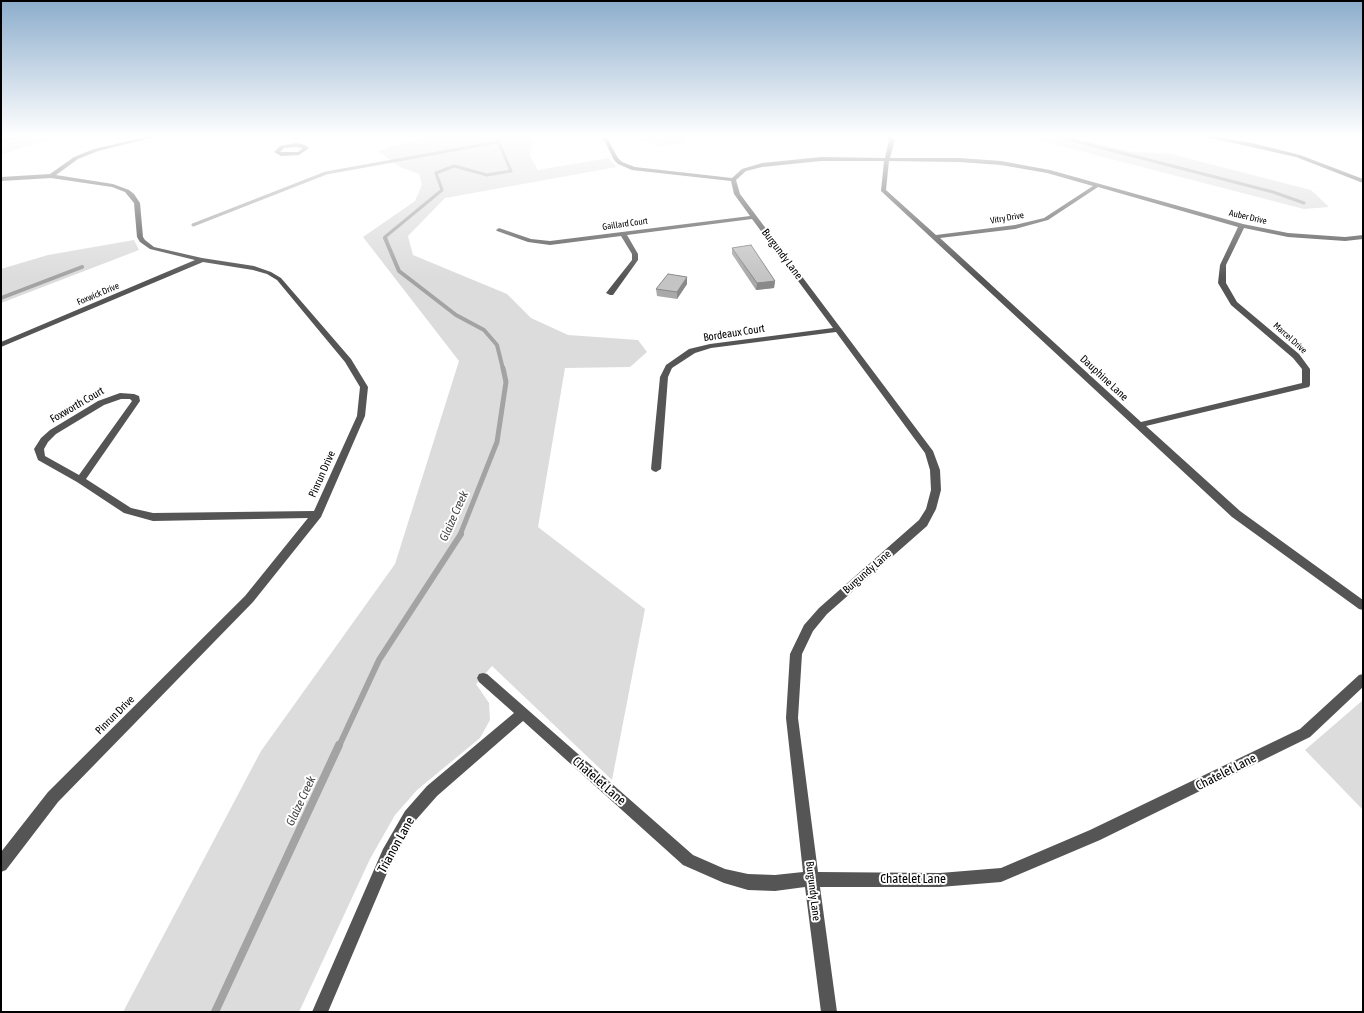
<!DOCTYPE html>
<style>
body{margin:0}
#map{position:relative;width:1364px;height:1013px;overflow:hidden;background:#fff;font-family:"Asap Condensed",sans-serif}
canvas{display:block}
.frame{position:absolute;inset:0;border:2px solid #000;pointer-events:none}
</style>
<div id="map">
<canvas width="1364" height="1013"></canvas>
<div class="frame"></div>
</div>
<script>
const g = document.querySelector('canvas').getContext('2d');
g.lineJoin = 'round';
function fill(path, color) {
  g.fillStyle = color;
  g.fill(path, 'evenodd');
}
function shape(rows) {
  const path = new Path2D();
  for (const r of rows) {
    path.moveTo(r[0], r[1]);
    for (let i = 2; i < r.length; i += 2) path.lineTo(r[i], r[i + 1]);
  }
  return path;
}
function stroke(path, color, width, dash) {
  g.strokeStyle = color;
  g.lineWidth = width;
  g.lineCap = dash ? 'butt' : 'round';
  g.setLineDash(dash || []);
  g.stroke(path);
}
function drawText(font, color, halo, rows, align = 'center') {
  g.font = font + ' "Asap Condensed",sans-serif';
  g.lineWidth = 4;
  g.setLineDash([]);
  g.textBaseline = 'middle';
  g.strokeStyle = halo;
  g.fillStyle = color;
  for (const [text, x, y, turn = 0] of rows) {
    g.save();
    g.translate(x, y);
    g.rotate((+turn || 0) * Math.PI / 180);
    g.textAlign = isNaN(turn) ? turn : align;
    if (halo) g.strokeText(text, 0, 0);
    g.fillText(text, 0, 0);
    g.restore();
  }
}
fill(shape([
 [1,136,57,136,1,155],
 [427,136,532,136,530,156,538,170,608,158,617,167,445,198,408,236,413,255,507,294,531,318,568,335,638,340,647,352,630,367,565,368,538,527,645,609,612,780,492,666,476,684,489,703,490,720,480,738,417,790,395,815,370,859,299,1012,123,1012,261,751,395,564,459,361,363,237,415,201,422,185,419,174,400,167,378,151],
 [1023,136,1066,136,1133,152,1171,154,1311,190,1329,207,1304,209],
 [681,137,685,143,656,146,652,140],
 [134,240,139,250,1,303,1,269,48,255],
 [1363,700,1363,810,1305,750]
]), '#dcdcdc');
stroke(shape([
 [1056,136,1273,192,1304,203],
 [1,140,22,136],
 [193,225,326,173,498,142],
 [386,239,385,237,442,190,436,173,454,166,487,175,511,171,496,136]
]), '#a3a3a3', 3);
stroke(shape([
 [385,238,399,271,456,315,484,330,497,345,503,369],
 [1,298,82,267]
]), '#a3a3a3', 4);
stroke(shape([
 [460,535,497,442,506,382,503,368]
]), '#a3a3a3', 5);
stroke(shape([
 [339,746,379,660,461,534]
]), '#a3a3a3', 6);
stroke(shape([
 [215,1012,339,745]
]), '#a3a3a3', 8);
stroke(shape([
 [634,136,636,140,687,136]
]), '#777', 1.5, [0.5, 1]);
fill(shape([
 [151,136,159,136,98,151,78,159,56,175,113,184,129,190,134,194,140,203,143,237,145,240,154,247,202,258,254,266,271,272,281,278,351,359,368,387,365,416,321,517,253,602,58,802,6,870,1,872,1,852,48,792,245,596,308,518,153,521,124,513,77,482,38,460,34,449,41,438,50,430,98,401,120,393,134,394,139,396,140,401,86,479,131,508,153,513,314,511,357,416,360,387,345,362,277,280,267,274,253,270,203,262,1,347,1,342,195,260,150,249,140,242,137,237,134,203,125,192,112,187,51,178,1,181,1,177,50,174,74,157,94,149,151,136],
 [121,399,130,399,132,401,79,475,45,456,44,449,48,442,56,434,104,405,121,399],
 [602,136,606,136,618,158,622,162,635,167,732,178,742,169,762,163,821,157,885,158,889,140,887,136,892,136,895,140,890,158,960,158,1001,161,1050,170,1243,224,1288,233,1345,237,1363,235,1363,239,1345,241,1288,237,1244,228,1226,265,1226,283,1237,302,1299,354,1310,369,1310,385,1309,387,1146,426,1240,511,1363,600,1363,610,1359,609,1232,517,881,191,884,161,821,161,762,167,746,171,736,180,740,194,933,451,940,470,941,490,936,509,927,526,827,614,813,631,802,654,798,718,818,872,940,873,1001,868,1090,830,1300,729,1359,675,1363,674,1363,687,1310,737,1100,840,1001,882,940,887,820,887,837,1012,821,1012,805,887,775,891,748,890,724,883,683,865,523,721,437,796,415,821,393,859,328,1012,312,1012,383,849,405,811,427,786,514,713,479,682,477,678,479,674,483,673,487,674,693,855,725,869,748,874,775,875,803,872,786,718,790,654,804,625,819,608,919,520,926,509,931,490,930,470,925,453,836,332,711,348,695,353,672,368,668,377,661,469,656,472,653,471,651,469,660,377,666,365,689,349,710,344,833,328,752,219,627,235,638,254,638,260,613,295,610,295,606,293,632,260,632,254,621,236,550,245,528,242,497,231,496,230,499,228,531,239,550,241,750,216,734,194,731,181,632,170,618,164,614,160,602,136],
 [889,161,960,162,1001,165,1047,173,1093,186,1044,218,1015,225,936,235,886,190,889,161],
 [1098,187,1238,227,1220,265,1218,283,1231,305,1293,358,1302,369,1302,383,1141,422,940,238,1015,229,1048,220,1098,187],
 [1202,136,1212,136,1252,143,1300,155,1363,179,1363,183,1296,157,1202,136],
 [296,143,305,145,309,148,299,155,281,156,274,152,280,146,296,143],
 [296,147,303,148,298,152,280,152,284,148,296,147]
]), '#555');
fill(shape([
 [732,248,775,281,774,288,756,290,732,254],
 [687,284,677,299,657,296,656,289]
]), '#a9a9a9');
fill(shape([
 [687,277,687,284,677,299,677,292],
 [775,281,774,288,756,290,757,283]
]), '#898989');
const building = shape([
 [751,245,775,281,757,283,732,248,751,245],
 [668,274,687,277,677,292,656,289,668,274]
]);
fill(building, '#c4c4c4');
stroke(building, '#898989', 1);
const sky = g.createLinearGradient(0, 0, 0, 278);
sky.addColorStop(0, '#8cadcc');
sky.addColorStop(0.49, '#fff');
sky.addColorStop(1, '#ffffff00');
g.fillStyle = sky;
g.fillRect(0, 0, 1364, 278);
drawText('9px', '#000', '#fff', [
 ["Auber Drive",1248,217,13],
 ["Vitry Drive",1007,218,-10],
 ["Gaillard Court",625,224,-8],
 ["Foxwick Drive",98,294,-23],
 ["Marcel Drive",1290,338,42]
]);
drawText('11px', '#000', '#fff', [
 ["Burgundy Lane",782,254,53],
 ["Bordeaux Court",734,333,-9],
 ["Dauphine Lane",1104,378,43],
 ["Foxworth Court",77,405,-30],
 ["Pinrun Drive",322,474,-66],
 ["Burgundy Lane",867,572,-41],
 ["Pinrun Drive",115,715,-45],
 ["Burgundy Lane",813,891,83]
]);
drawText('italic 12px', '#444', '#fff', [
 ["Glaize Creek",454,516,-66],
 ["Glaize Creek",301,801,-65]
]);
drawText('13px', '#000', '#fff', [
 ["Chatelet Lane",1226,772,-27],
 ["Chatelet Lane",599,781,41],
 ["Trianon Lane",396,845,-61],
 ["Chatelet Lane",913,879]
]);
</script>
